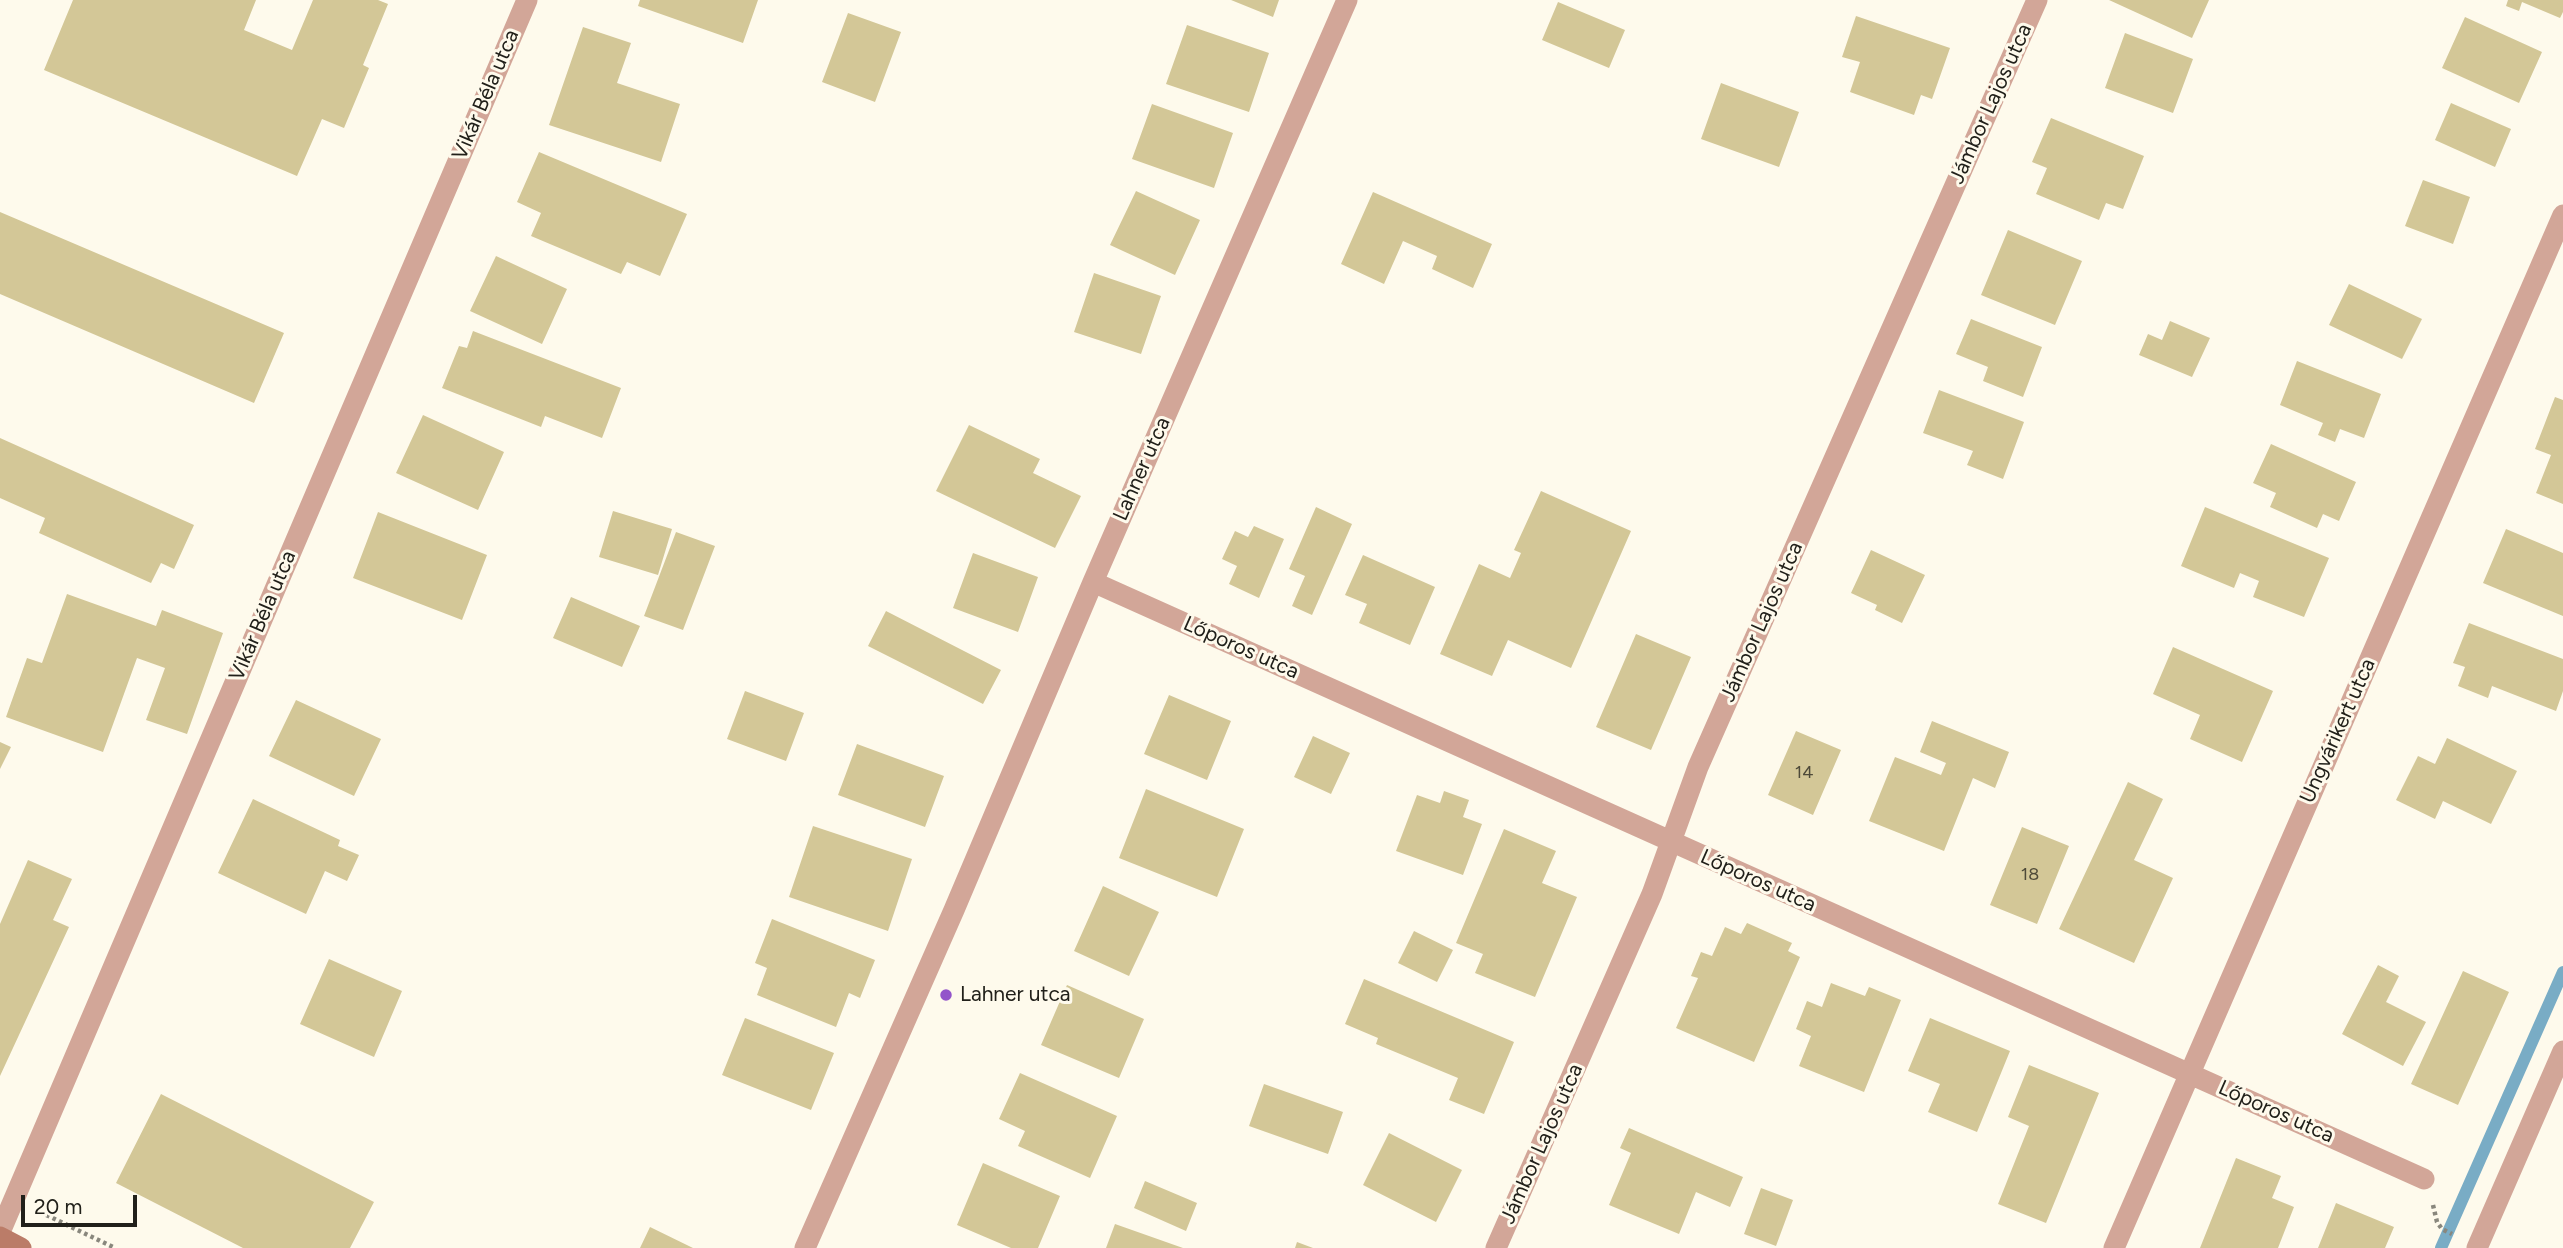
<!DOCTYPE html>
<meta charset="utf-8">
<style>
body{margin:0}
#map{position:relative;width:2563px;height:1248px;overflow:hidden;background:#fefaec;font-family:Figtree,sans-serif}
canvas{display:block}
.scale{position:absolute;left:21px;top:1195px;width:116px;height:32px;box-sizing:border-box;border:4px solid #21201a;border-top:0;padding-left:9px;font-size:21px;line-height:24px;white-space:nowrap;color:#21201a;-webkit-text-stroke:5px #fefaec;paint-order:stroke}
</style>
<div id="map">
<canvas width="2563" height="1248"></canvas>
<div class="scale">20 m</div>
</div>
<script>
const g = document.querySelector('canvas').getContext('2d');
g.lineJoin = 'round';
function shape(rows) {
  const path = new Path2D();
  for (const r of rows) {
    path.moveTo(r[0], r[1]);
    for (let i = 2; i < r.length; i += 2) path.lineTo(r[i], r[i + 1]);
  }
  return path;
}
function stroke(path, color, width, dash) {
  g.strokeStyle = color;
  g.lineWidth = width;
  g.lineCap = dash ? 'butt' : 'round';
  g.setLineDash(dash || []);
  g.stroke(path);
}
function fill(path, color) {
  g.fillStyle = color;
  g.fill(path, 'evenodd');
}
function drawText(font, color, halo, rows, align = 'center') {
  g.font = font + ' Figtree,sans-serif';
  g.lineWidth = 6;
  g.setLineDash([]);
  g.textBaseline = 'middle';
  g.strokeStyle = halo;
  g.fillStyle = color;
  for (const [text, x, y, turn = 0] of rows) {
    g.save();
    g.translate(x, y);
    g.rotate((+turn || 0) * Math.PI / 180);
    g.textAlign = isNaN(turn) ? turn : align;
    if (halo) g.strokeText(text, 0, 0);
    g.fillText(text, 0, 0);
    g.restore();
  }
}
stroke(shape([
 [2441,1248,2563,972]
]), '#79acc5', 12);
fill(shape([
 [73,0,256,0,244,30,292,50,313,0,378,0,388,4,363,65,369,68,344,128,322,119,297,176,44,70],
 [640,0,758,0,743,43,638,6],
 [1231,0,1279,0,1273,17],
 [2109,0,2209,0,2192,38],
 [2508,0,2563,0,2563,12,2560,18,2522,2,2519,11,2506,6],
 [1558,2,1625,30,1609,68,1542,40],
 [848,13,901,32,875,102,822,82],
 [1856,16,1950,48,1932,99,1921,95,1914,115,1850,92,1860,62,1842,57],
 [2465,17,2542,52,2519,103,2442,68],
 [1187,25,1269,53,1249,112,1166,84],
 [583,27,631,43,617,83,680,104,661,162,549,125],
 [2125,33,2193,59,2173,113,2105,88],
 [1721,83,1799,112,1779,167,1701,139],
 [2451,103,2511,129,2495,167,2435,140],
 [1152,104,1233,133,1214,188,1132,159],
 [2051,118,2144,156,2123,209,2106,203,2099,220,2036,194,2047,168,2032,162],
 [539,152,687,214,660,276,627,262,621,274,531,236,541,213,517,202],
 [2423,180,2470,197,2453,244,2405,226],
 [1136,191,1200,220,1175,275,1110,245],
 [1373,192,1492,244,1473,288,1432,269,1437,256,1403,241,1384,284,1341,264],
 [0,212,284,333,254,403,0,294],
 [2008,230,2082,261,2055,325,1981,295],
 [496,256,567,289,542,344,470,311],
 [1094,273,1161,296,1141,354,1074,332],
 [2349,284,2422,319,2402,359,2329,325],
 [1971,319,2042,347,2023,397,1983,381,1988,367,1956,354],
 [2170,321,2210,338,2192,377,2139,355,2148,334,2162,340],
 [473,331,621,388,602,438,545,416,541,427,442,388,459,346,467,348],
 [2297,361,2381,394,2364,438,2340,429,2335,442,2318,435,2323,423,2280,405],
 [1939,390,2024,422,2003,479,1967,465,1973,451,1923,433],
 [2555,397,2563,400,2563,504,2536,493,2551,455,2535,449],
 [423,415,504,452,478,510,396,473],
 [969,425,1040,459,1033,473,1081,496,1055,548,936,491],
 [0,438,194,525,174,569,161,563,151,583,39,533,45,518,0,498],
 [2271,444,2356,482,2339,521,2323,514,2317,528,2270,507,2276,493,2253,483],
 [1541,491,1631,531,1571,668,1508,640,1492,676,1440,654,1479,564,1510,578,1521,553,1514,550],
 [1316,507,1352,524,1312,615,1292,606,1305,576,1289,569],
 [2205,507,2329,558,2304,617,2253,597,2259,581,2240,573,2234,588,2181,566],
 [613,511,672,529,658,575,599,557],
 [378,512,487,555,462,620,353,578],
 [1254,526,1284,539,1259,598,1229,584,1237,566,1222,559,1235,531,1248,537],
 [2506,529,2563,553,2563,616,2483,583],
 [676,532,715,546,683,630,644,616],
 [1871,550,1925,575,1902,623,1875,610,1877,605,1851,593],
 [973,553,1038,577,1018,632,953,608],
 [1363,555,1435,587,1410,645,1359,623,1367,604,1345,595],
 [67,594,156,626,162,610,223,633,187,734,146,720,165,668,137,658,103,752,6,717,27,658,42,663],
 [571,597,640,626,622,667,553,638],
 [886,611,1001,670,983,704,868,646],
 [2469,623,2563,659,2563,691,2556,711,2492,686,2488,698,2458,686,2465,667,2453,663],
 [1636,634,1691,657,1651,750,1596,727],
 [2173,647,2273,691,2242,762,2190,739,2200,715,2153,694],
 [745,691,804,713,786,761,727,739],
 [1169,695,1231,721,1207,780,1144,754],
 [296,700,381,739,354,796,269,756],
 [1932,721,2009,752,1995,788,1973,778,1944,851,1869,821,1895,757,1941,775,1946,763,1920,752],
 [1796,731,1841,750,1813,815,1768,795],
 [1313,736,1350,753,1331,794,1294,777],
 [2447,738,2517,771,2491,824,2443,801,2435,819,2396,800,2418,756,2435,764],
 [0,742,11,747,0,769],
 [857,744,944,776,925,827,838,795],
 [2128,782,2163,799,2134,860,2173,878,2134,963,2059,929],
 [1146,789,1244,829,1217,897,1119,858],
 [1444,791,1469,800,1463,817,1482,824,1463,875,1396,851,1417,795,1440,803],
 [253,799,340,840,338,846,359,855,347,881,325,871,306,914,218,873],
 [813,826,912,859,888,931,789,897],
 [2022,827,2069,846,2037,924,1990,905],
 [1504,829,1556,851,1542,883,1577,897,1535,997,1475,973,1483,954,1456,943],
 [28,860,72,879,53,920,69,927,0,1076,0,924],
 [1103,886,1159,912,1129,976,1074,951],
 [772,919,875,960,860,998,849,993,836,1027,757,995,767,968,755,963],
 [1747,923,1792,943,1788,951,1800,957,1754,1062,1676,1028,1698,978,1691,976,1701,952,1712,956,1725,927,1741,934],
 [1414,931,1453,950,1437,982,1398,963],
 [329,959,402,991,374,1057,300,1024],
 [2378,965,2399,976,2386,1002,2426,1022,2403,1066,2342,1034],
 [2463,971,2509,992,2458,1105,2411,1084],
 [1364,979,1514,1042,1484,1114,1449,1100,1458,1078,1376,1044,1378,1038,1345,1024],
 [1831,983,1865,996,1869,987,1901,1000,1864,1092,1799,1066,1811,1036,1796,1029,1807,1001,1822,1007],
 [1067,985,1144,1019,1119,1078,1041,1045],
 [745,1018,834,1053,811,1110,722,1075],
 [1930,1018,2010,1051,1977,1132,1928,1112,1940,1084,1908,1071],
 [2029,1065,2099,1093,2046,1223,1998,1204,2029,1126,2008,1117],
 [1020,1073,1117,1116,1090,1178,1018,1146,1025,1131,999,1119],
 [1264,1084,1343,1112,1328,1154,1249,1126],
 [161,1094,374,1202,350,1248,243,1248,116,1183],
 [1629,1128,1743,1177,1730,1207,1696,1192,1679,1234,1609,1205,1631,1153,1620,1148],
 [1389,1133,1462,1170,1436,1222,1363,1185],
 [2236,1158,2281,1176,2272,1198,2294,1207,2278,1248,2200,1248],
 [983,1163,1060,1196,1038,1248,1011,1248,957,1225],
 [1145,1181,1197,1203,1186,1231,1134,1208],
 [1761,1188,1793,1200,1776,1246,1744,1234],
 [2336,1203,2394,1227,2385,1248,2318,1248],
 [1115,1224,1183,1248,1106,1248],
 [650,1227,693,1248,640,1248],
 [1297,1242,1313,1248,1295,1248]
]), '#d3c797');
stroke(shape([
 [2433,1205,2437,1222,2442,1229,2452,1234],
 [40,1212,115,1248]
]), '#89877d', 4.5, [3.5, 3.5]);
stroke(shape([
 [1093,582,2424,1179],
 [0,1232,527,0],
 [805,1248,954,910,1093,582,1347,0],
 [1496,1248,1652,894,1698,767,2037,0],
 [2114,1248,2563,215],
 [2477,1248,2563,1051]
]), '#d2a698', 21);
stroke(shape([
 [0,1237,21,1248]
]), '#bb7c68', 21);
for (const [x, y, r, color] of [
 [946,995,7,"#9354ca"]
]) {
  const dot = new Path2D();
  dot.arc(x, y, r, 0, 2 * Math.PI);
  g.fillStyle = color;
  g.fill(dot);
  stroke(dot, '#fefaec', 2.5);
}
drawText('18px', '#4e4a39', null, [
 ["14",1804,773],
 ["18",2030,875]
]);
drawText('21px', '#21201a', '#fefaec', [
 ["Vikár Béla utca",486,95,-67],
 ["Jámbor Lajos utca",1991,104,-66],
 ["Lahner utca",1142,469,-66],
 ["Vikár Béla utca",263,616,-67],
 ["Jámbor Lajos utca",1762,622,-66],
 ["Lőporos utca",1241,648,24],
 ["Ungvárikert utca",2338,731,-66],
 ["Lőporos utca",1758,881,24],
 ["Lőporos utca",2276,1112,24],
 ["Jámbor Lajos utca",1542,1144,-66]
]);
drawText('21px', '#21201a', '#fefaec', [
 ["Lahner utca",960,995]
], 'left');
</script>
